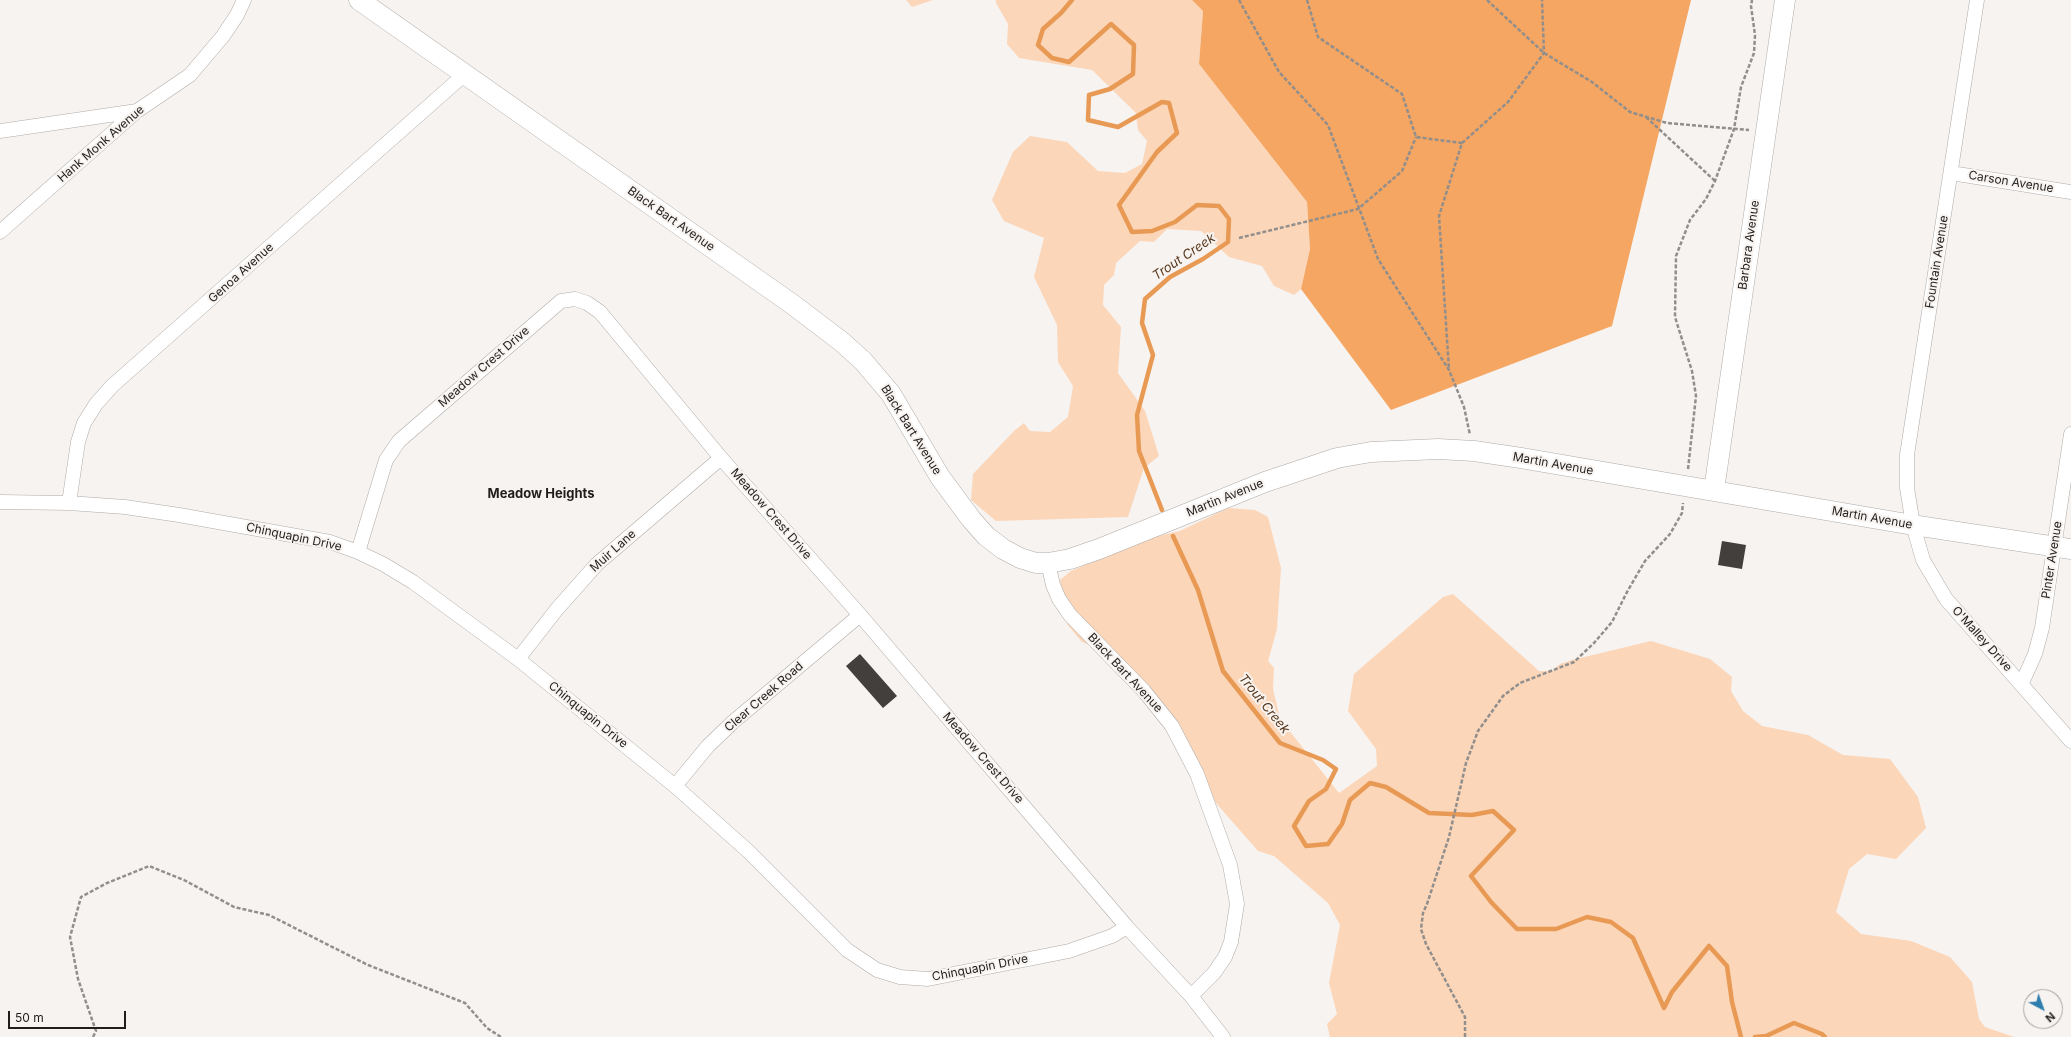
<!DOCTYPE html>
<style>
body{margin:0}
#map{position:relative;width:2071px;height:1037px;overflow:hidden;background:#f7f3f0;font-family:Inter,sans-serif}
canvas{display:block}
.north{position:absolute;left:2023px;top:989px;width:40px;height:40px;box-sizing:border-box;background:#f7f3f0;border:1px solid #a19e9c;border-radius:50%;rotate:139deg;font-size:11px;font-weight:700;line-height:16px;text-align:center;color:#201e1d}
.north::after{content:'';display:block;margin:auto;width:14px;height:18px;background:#2d7dae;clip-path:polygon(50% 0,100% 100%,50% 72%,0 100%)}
.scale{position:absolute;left:8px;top:1011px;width:118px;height:18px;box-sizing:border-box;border:2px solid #201e1d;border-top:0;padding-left:5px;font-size:12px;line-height:14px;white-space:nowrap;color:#201e1d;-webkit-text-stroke:3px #f7f3f0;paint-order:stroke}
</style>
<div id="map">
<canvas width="2071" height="1037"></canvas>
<div class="north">N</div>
<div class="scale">50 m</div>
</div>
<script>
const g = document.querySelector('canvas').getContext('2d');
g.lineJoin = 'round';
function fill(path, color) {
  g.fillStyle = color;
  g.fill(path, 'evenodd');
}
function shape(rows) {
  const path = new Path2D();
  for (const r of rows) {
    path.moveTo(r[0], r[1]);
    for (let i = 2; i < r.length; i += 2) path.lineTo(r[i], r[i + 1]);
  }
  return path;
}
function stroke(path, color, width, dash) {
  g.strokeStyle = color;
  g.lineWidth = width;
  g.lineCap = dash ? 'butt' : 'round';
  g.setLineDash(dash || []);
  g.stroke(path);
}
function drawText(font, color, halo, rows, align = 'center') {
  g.font = font + ' Inter,sans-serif';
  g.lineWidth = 4;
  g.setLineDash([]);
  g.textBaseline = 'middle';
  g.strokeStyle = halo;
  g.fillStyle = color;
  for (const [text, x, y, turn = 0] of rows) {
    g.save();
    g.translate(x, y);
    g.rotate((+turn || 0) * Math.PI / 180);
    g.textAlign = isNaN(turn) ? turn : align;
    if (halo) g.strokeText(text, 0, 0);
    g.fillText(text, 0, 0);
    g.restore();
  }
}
fill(shape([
 [906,0,933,0,912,7],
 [996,0,1192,0,1203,11,1199,64,1307,202,1310,249,1301,289,1294,295,1274,286,1262,266,1229,257,1201,231,1167,229,1154,242,1140,241,1116,263,1114,275,1104,285,1103,305,1121,327,1118,373,1145,411,1159,456,1144,468,1128,517,996,521,971,500,973,474,1014,431,1024,423,1030,431,1050,432,1068,417,1073,386,1058,362,1057,325,1034,277,1044,238,1004,221,992,200,1013,152,1030,136,1067,142,1098,171,1125,173,1142,164,1147,141,1138,130,1136,113,1092,70,1019,58,1007,44,1008,24,996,3],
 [1228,508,1255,510,1268,517,1281,568,1277,629,1268,661,1274,668,1273,689,1280,719,1339,793,1377,766,1376,749,1348,711,1354,674,1443,597,1453,594,1539,671,1552,671,1560,664,1572,660,1651,641,1710,659,1732,677,1731,691,1743,711,1762,726,1808,735,1843,755,1890,759,1918,797,1926,828,1896,859,1867,854,1849,869,1836,912,1861,934,1911,941,1950,957,1972,982,1979,1019,1985,1027,2014,1037,1330,1037,1327,1024,1337,1014,1329,983,1340,925,1328,903,1274,856,1258,851,1209,795,1206,778,1191,760,1121,657,1082,642,1067,624,1060,580,1071,571,1145,539,1180,531]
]), '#fbd6b9');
fill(shape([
 [1192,0,1691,0,1612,326,1391,410,1301,289,1310,249,1307,202,1199,64,1203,11]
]), '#f5a662');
stroke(shape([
 [1072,0,1061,13,1043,29,1038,45,1052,58,1069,62,1111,24,1134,45,1133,74,1110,89,1089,95,1088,120,1118,127,1162,102,1169,103,1177,133,1157,152,1119,205,1132,232,1152,231,1175,222,1197,205,1219,206,1229,219,1228,242,1203,259,1170,277,1145,299,1142,323,1153,355,1137,415,1139,451,1162,510],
 [1173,536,1198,590,1223,671,1280,743,1323,760,1336,769,1326,789,1309,801,1294,826,1306,846,1328,844,1342,824,1350,800,1370,783,1386,787,1429,813,1472,815,1493,811,1514,830,1471,876,1491,902,1517,929,1556,929,1587,917,1611,922,1633,938,1664,1008,1672,992,1709,946,1727,966,1732,1002,1741,1037],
 [1755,1037,1766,1036,1794,1023,1822,1034,1825,1037]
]), '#e89a55', 4.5);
fill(shape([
 [1722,541,1746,545,1742,569,1718,565],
 [860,654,897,696,883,708,846,666]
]), '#423f3c');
const street = shape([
 [1977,0,1907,455,1907,488,1913,525,1923,560,1946,599,2071,741],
 [0,131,137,111],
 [1951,173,2071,192],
 [0,232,137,111,190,75,223,36,237,15,244,0],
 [0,502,69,503,125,507,179,515,330,542,358,552,383,564,413,582,518,659,675,786,748,851,847,950,877,970,900,977,928,979,1069,951,1112,936,1127,927],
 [69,503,78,442,84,423,96,404,112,386,465,74],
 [358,552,386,460,399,441,561,301,575,299,587,303,600,312,721,458,860,615,1127,927,1191,996,1223,1037],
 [1048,563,1053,585,1059,599,1070,615,1144,691,1172,726,1197,774,1230,865,1237,904,1231,942,1225,957,1214,973,1191,996],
 [518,659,557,609,597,564,721,458],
 [2022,683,2035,654,2042,628,2071,434],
 [675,786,708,746,733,722,860,615]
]);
const secondary = shape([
 [359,0,792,304,842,342,863,361,891,394,940,477,971,519,986,536,1003,549,1020,558,1036,563,1048,563,1070,559,1099,549,1265,482,1337,458,1371,452,1438,449,1474,451,1521,458,1913,525,2071,549],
 [1714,490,1785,0]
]);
stroke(street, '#afaba8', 15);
stroke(secondary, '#afaba8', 21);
stroke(shape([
 [1239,0,1279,72,1328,125,1378,259,1449,370,1464,407,1470,435],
 [1307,0,1318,37,1402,94,1416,137,1462,143,1439,216,1449,370],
 [1487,0,1544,53,1592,82,1630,112,1667,123,1749,130],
 [1646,117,1715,181],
 [1462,143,1508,102,1544,53,1542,0],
 [1239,238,1358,209,1402,171,1416,137],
 [1688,469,1696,396,1692,371,1675,317,1676,256,1690,220,1706,199,1715,181,1734,129,1741,87,1754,53,1755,35,1751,6,1752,0],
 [93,1037,96,1031,78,979,70,937,81,897,107,883,149,866,184,880,234,907,269,915,368,965,465,1003,487,1028,501,1037],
 [1465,1037,1465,1017,1426,944,1421,929,1423,913,1427,904,1449,837,1466,763,1478,731,1503,696,1520,683,1574,662,1594,643,1612,622,1627,592,1645,561,1670,534,1682,513,1683,503]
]), '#918e8c', 2.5, [4, 2]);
stroke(street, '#fff', 14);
stroke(secondary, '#fff', 20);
drawText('12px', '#201e1d', '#f7f3f0', [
 ["Hank Monk Avenue",101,144,-41],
 ["Carson Avenue",2011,182,9],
 ["Black Bart Avenue",671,219,35],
 ["Barbara Avenue",1749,245,-82],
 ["Fountain Avenue",1937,262,-81],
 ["Genoa Avenue",241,273,-42],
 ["Meadow Crest Drive",484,367,-41],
 ["Black Bart Avenue",911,430,58],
 ["Martin Avenue",1553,464,10],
 ["Martin Avenue",1225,498,-22],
 ["Meadow Crest Drive",771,514,49],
 ["Martin Avenue",1872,518,10],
 ["Chinquapin Drive",294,537,12],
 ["Muir Lane",613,551,-42],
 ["Pinter Avenue",2052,560,-81],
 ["O'Malley Drive",1982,639,48],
 ["Black Bart Avenue",1125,673,47],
 ["Clear Creek Road",764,697,-41],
 ["Chinquapin Drive",588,715,39],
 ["Meadow Crest Drive",983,758,49],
 ["Chinquapin Drive",980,968,-11]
]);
drawText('italic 13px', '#5a391d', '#f7f3f0', [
 ["Trout Creek",1184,257,-34],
 ["Trout Creek",1264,704,51]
]);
drawText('bold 13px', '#201e1d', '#f7f3f0', [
 ["Meadow Heights",541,494]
]);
</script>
